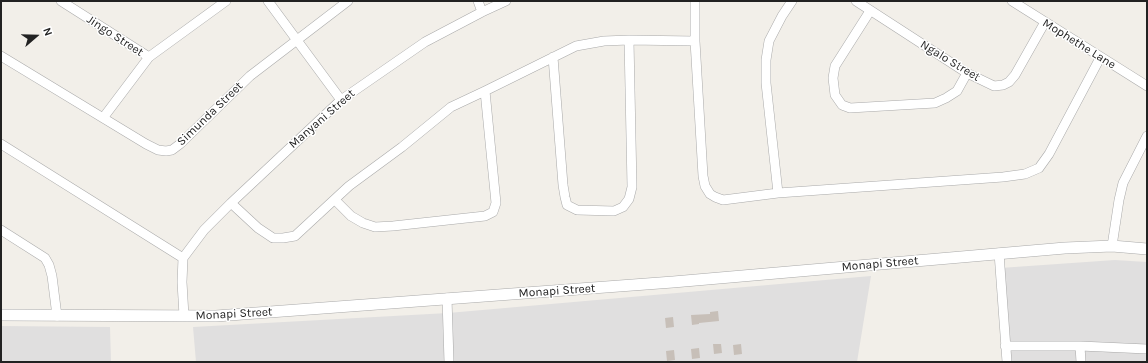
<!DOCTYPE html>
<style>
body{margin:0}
#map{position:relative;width:1148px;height:363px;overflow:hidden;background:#f2efe9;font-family:Karla,sans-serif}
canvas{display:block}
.frame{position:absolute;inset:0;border:2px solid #222;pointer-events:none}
.north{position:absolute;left:16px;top:16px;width:40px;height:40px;-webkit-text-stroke:3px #fff;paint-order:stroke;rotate:70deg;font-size:11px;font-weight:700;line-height:16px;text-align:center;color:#222}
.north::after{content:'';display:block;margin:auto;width:14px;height:18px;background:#222;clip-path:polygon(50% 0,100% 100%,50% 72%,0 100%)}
</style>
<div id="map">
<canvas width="1148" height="363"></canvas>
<div class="frame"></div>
<div class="north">N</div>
</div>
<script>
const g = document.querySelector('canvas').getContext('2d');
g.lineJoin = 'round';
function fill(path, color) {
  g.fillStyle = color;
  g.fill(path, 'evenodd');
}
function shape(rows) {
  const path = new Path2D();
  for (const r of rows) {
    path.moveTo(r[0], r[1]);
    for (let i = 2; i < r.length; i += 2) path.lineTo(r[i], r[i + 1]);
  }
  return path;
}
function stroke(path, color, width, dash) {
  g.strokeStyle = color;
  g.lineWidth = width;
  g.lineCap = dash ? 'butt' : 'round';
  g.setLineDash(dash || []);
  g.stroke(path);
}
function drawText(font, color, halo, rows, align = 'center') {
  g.font = font + ' Karla,sans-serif';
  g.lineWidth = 3;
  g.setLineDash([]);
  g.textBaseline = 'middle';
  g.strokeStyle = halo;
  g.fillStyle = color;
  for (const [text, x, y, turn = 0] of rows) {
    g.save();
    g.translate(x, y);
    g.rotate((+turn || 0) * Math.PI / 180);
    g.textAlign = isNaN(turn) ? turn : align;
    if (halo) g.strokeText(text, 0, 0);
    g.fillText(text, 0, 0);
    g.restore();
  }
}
fill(shape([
 [1115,260,1147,262,1147,362,1007,362,1000,268],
 [871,276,857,362,196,362,193,327,448,313],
 [1,326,110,327,111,362,1,362]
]), '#e0dfdf');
fill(shape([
 [718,311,719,321,699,323,699,324,692,325,691,315,710,314,710,312],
 [673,317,674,327,666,328,665,318],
 [713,344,721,344,722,353,714,354],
 [741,344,742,354,734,355,733,345],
 [699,348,700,358,692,359,691,349],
 [674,350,675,360,667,361,666,351]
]), '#c7bfb8');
const minor = shape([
 [61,1,149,57],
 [268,1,341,100],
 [478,1,482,12],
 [695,1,695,41,703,176,705,186,710,194,715,197,723,200,778,193,1003,177,1025,174,1039,168,1049,154,1100,58],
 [856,1,967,73,994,86,1003,85,1009,82,1015,75,1045,22],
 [1012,1,1147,86],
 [870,11,835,66,833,78,835,95,842,105,850,108,935,103,946,98,957,91,967,73],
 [1,56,146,144,158,150,166,151,172,150,180,144,250,76,348,1],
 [553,57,563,185,565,197,567,205,577,210,614,211,623,207,629,199,632,187,629,40],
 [103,118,149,57,226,1],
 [1,144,183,258],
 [778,193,766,83,766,60,769,41,782,16,792,1],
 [335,200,351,216,363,223,375,227,393,226,485,216,493,212,496,203,485,91],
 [231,203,258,228,273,238,283,238,295,236,349,186,402,147,451,107,485,91,576,46,604,41,629,40,695,41],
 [1,230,45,258,49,265,52,276,57,316],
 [1112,246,1119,200,1123,183,1147,136],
 [999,253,1007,362],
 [447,298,449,362],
 [184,316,182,282,183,258,204,230,231,203,341,100,425,42,482,12,506,1],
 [1005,346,1080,346,1147,349],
 [1080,346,1081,362]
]);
const tertiary = shape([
 [1,315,216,316,673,282,1065,248,1112,246,1147,249]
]);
stroke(minor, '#a9a9a9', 10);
stroke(tertiary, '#a9a9a9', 12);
stroke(minor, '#fff', 9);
stroke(tertiary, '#fff', 11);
drawText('12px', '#222', '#fff', [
 ["Jingo Street",115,36,33],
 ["Mophethe Lane",1079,44,32],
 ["Ngalo Street",950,61,31],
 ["Simunda Street",210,114,-44],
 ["Manyani Street",322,119,-41],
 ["Monapi Street",880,264,-5],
 ["Monapi Street",557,291,-4],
 ["Monapi Street",234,314,-3]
]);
</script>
